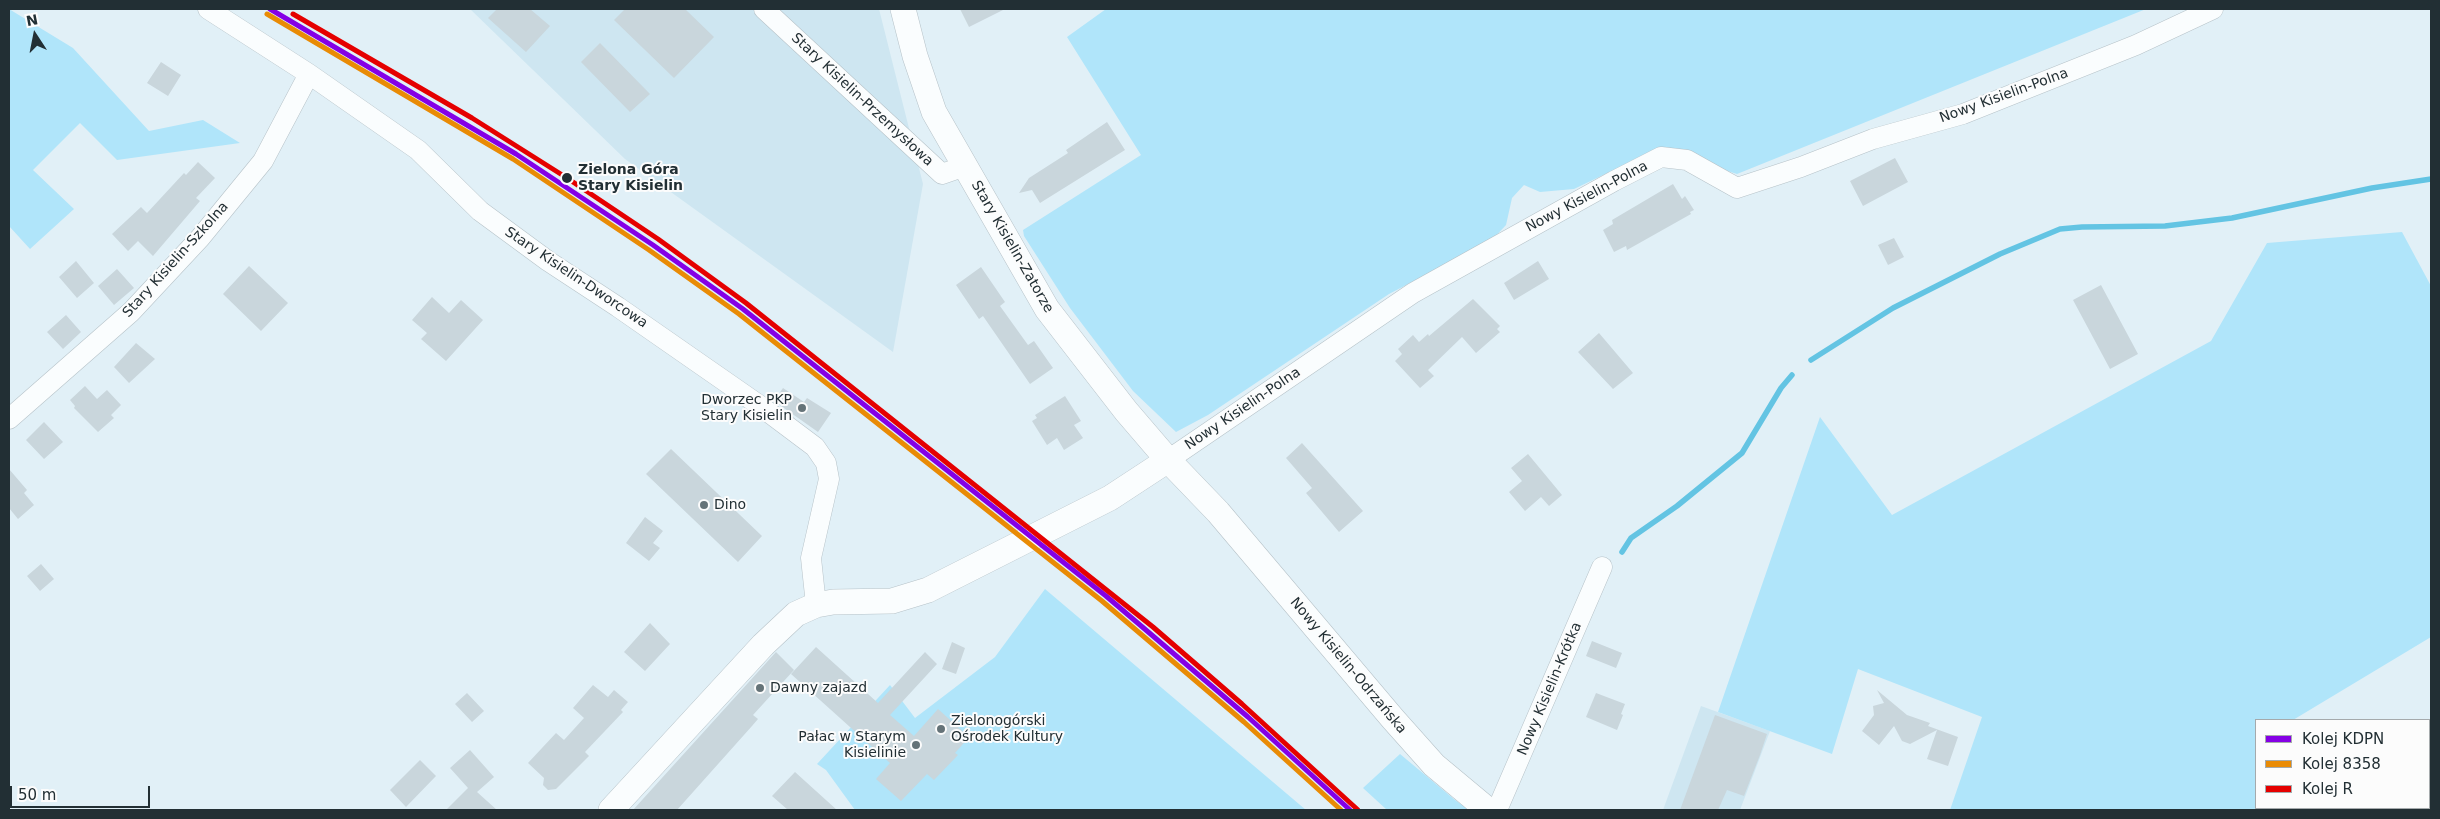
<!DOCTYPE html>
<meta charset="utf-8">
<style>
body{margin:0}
#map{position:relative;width:2440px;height:819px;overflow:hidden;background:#e1f0f7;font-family:"DejaVu Sans",sans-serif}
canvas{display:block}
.frame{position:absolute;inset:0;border:10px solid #222f34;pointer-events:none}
.legend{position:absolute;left:2255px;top:719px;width:175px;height:90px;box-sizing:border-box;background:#fcfcfc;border:1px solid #a5aaac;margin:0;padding:6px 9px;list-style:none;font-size:15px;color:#222f34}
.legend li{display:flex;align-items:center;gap:10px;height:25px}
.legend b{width:25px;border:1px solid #a5aaac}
.north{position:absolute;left:10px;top:10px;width:50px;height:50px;-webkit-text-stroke:4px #fcfcfc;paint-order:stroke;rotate:349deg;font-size:14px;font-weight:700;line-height:20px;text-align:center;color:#222f34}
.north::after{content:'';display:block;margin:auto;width:18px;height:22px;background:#222f34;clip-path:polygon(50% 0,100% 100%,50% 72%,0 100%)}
.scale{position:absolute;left:10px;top:786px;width:140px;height:22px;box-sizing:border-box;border:2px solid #222f34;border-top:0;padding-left:6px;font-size:15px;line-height:18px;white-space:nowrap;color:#222f34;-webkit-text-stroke:4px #fcfcfc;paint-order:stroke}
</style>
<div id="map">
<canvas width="2440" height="819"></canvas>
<div class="frame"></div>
<ul class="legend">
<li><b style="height:6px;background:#8500e5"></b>Kolej KDPN</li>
<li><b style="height:6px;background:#e98b05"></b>Kolej 8358</li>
<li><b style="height:6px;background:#e50000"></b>Kolej R</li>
</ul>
<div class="north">N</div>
<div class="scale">50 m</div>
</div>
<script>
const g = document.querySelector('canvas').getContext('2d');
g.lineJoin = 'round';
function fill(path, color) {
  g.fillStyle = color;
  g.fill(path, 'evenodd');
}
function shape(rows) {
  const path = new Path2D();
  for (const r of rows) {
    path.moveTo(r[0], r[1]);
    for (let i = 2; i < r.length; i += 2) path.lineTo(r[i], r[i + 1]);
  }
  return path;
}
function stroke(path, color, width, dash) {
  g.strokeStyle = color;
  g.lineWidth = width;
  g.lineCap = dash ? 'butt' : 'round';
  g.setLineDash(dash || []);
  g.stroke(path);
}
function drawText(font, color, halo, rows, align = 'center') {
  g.font = font + ' "DejaVu Sans",sans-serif';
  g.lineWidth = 4;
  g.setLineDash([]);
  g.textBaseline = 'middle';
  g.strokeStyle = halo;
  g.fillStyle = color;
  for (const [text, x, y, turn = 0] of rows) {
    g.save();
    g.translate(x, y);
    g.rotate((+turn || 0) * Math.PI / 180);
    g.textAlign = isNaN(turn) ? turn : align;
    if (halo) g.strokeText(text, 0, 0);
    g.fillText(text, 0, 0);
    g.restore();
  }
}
fill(shape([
 [470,9,879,9,923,184,893,352,625,159],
 [1701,706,1770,731,1740,810,1663,810]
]), '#cee6f1');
fill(shape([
 [9,9,73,48,149,131,203,120,240,143,117,160,80,123,33,170,74,209,30,249,9,226],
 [1106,9,2146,9,1737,174,1715,167,1622,166,1574,189,1540,192,1524,185,1512,198,1506,225,1492,240,1389,294,1208,415,1176,432,1133,391,1070,308,1024,236,1023,230,1141,155,1067,37],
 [2402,232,2431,286,2431,637,2293,720,2256,720,2256,808,2344,808,2345,810,1950,810,1982,717,1858,669,1832,754,1718,712,1820,417,1892,515,2211,341,2267,243],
 [1045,589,1306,810,855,810,826,770,817,764,890,685,915,718,995,657],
 [1400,754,1455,800,1469,810,1387,810,1363,788]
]), '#b0e5fa');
stroke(shape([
 [1811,360,1893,308,2000,254,2060,229,2082,227,2165,226,2232,218,2372,188,2431,179],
 [1622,552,1631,538,1677,506,1742,453,1781,388,1792,375]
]), '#63c4e3', 5.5);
fill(shape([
 [497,9,530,9,550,26,526,52,488,18],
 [625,9,685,9,714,37,674,78,614,20],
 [960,9,1005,9,969,27],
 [600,43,650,94,630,112,581,62],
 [161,62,181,75,168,96,147,83],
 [1107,122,1125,150,1040,203,1032,190,1019,193,1029,178,1068,153,1066,150],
 [1895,158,1908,182,1863,206,1850,181],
 [198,162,215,178,196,198,200,201,153,256,138,241,128,251,112,234,141,207,147,213,184,173,186,175],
 [1673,184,1682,199,1685,196,1694,210,1690,212,1691,214,1627,250,1626,246,1614,252,1603,230,1613,224,1612,220],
 [1894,238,1904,257,1888,265,1878,245],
 [76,261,94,283,77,298,59,277],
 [1538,261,1549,279,1514,300,1504,283],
 [249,266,288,303,261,331,223,294],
 [981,267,1005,302,1000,306,1028,345,1034,341,1053,368,1030,384,983,316,979,319,956,285],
 [117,269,134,288,114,305,98,286],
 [2101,285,2138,354,2110,369,2073,300],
 [432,297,449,313,461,300,483,320,446,361,421,339,427,333,412,320],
 [1473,299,1500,326,1497,329,1500,332,1476,353,1462,337,1428,370,1434,376,1420,388,1395,361,1402,354,1398,349,1413,335,1419,342,1428,334,1429,336],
 [66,315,81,332,63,349,47,332],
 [1599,333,1633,373,1613,389,1578,352],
 [136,343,155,359,129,383,114,367],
 [85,386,97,399,107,390,121,405,111,415,114,418,98,432,74,408,75,406,70,400],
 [783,388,804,402,807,398,831,413,818,432,774,401],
 [1065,396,1081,421,1074,425,1083,438,1064,450,1057,438,1047,445,1032,421,1037,418,1035,415],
 [44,422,63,442,44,459,26,440],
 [1302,443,1363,511,1339,532,1306,493,1312,488,1286,458],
 [671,449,762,536,738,562,646,474],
 [1528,454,1562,495,1549,506,1541,497,1525,511,1509,492,1522,481,1511,468],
 [9,469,27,490,24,493,34,505,18,519,9,508],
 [645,517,663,531,653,543,660,548,649,561,626,543],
 [41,564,54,579,40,591,27,576],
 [650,623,670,644,645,671,624,652],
 [1592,641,1622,653,1616,668,1586,656],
 [952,642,965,648,956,674,942,669],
 [816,647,878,703,925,652,937,664,890,715,914,736,938,709,969,737,955,753,958,755,934,780,927,774,901,801,876,779,890,763,791,674],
 [776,652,794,670,753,715,758,719,752,726,677,810,633,810],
 [593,685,608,697,614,690,628,702,621,710,623,712,585,752,589,756,556,789,548,790,543,785,544,778,528,763,556,733,564,740,584,718,573,708],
 [1877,690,1907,715,1930,723,1928,726,1958,737,1948,766,1927,759,1937,730,1910,744,1902,741,1894,726,1879,745,1862,731,1874,715,1873,706,1884,703],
 [467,693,484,711,472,722,455,704],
 [1596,693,1625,704,1621,714,1623,715,1617,730,1586,717],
 [1715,715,1767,734,1760,755,1744,796,1727,790,1718,810,1680,810],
 [470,750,494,777,477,792,497,810,446,810,468,788,450,768],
 [420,760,436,776,406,807,390,790],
 [795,772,837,810,788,810,772,796]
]), '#c9d6dc');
const minor = shape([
 [208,9,309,74,418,150,480,211,548,261,618,307,759,405,815,447,826,463,829,479,811,558,816,605],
 [764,9,942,174,965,166],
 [9,419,131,312,200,238,263,161,309,74],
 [1168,460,1413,293,1614,181,1661,157,1687,160,1737,188,1801,167,1873,139,1963,114,2136,45,2213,9],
 [1497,810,1602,567]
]);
const tertiary = shape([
 [903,9,915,56,934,112,1047,309,1126,411,1168,460,1218,512,1393,719,1434,765,1488,810],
 [611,810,763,645,796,614,816,605,833,602,892,601,928,590,1110,498,1168,460]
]);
stroke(minor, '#b6c2c8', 21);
stroke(tertiary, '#b6c2c8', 26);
stroke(minor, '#fafdfe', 20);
stroke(tertiary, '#fafdfe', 25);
stroke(shape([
 [270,9,516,154,653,245,743,309,1106,596,1248,717,1350,810]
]), '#8500e5', 5);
stroke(shape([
 [267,14,513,159,649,250,739,314,1102,601,1244,722,1341,810]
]), '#e98b05', 5);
stroke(shape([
 [293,14,472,118,567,178,658,239,746,303,1153,627,1242,704,1358,810]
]), '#e50000', 5);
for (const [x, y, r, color] of [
 [567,178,6,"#222f34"],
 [802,408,5,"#657378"],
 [704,505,5,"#657378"],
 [760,688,5,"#657378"],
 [941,729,5,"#657378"],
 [916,745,5,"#657378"]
]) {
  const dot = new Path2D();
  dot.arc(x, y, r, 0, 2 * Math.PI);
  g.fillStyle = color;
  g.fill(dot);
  stroke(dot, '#fcfcfc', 2);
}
drawText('14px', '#222f34', '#fcfcfc', [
 ["Nowy Kisielin-Polna",2004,96,-20],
 ["Stary Kisielin-Przemysłowa",862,100,43],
 ["Nowy Kisielin-Polna",1587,197,-28],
 ["Stary Kisielin-Zatorze",1012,247,60],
 ["Stary Kisielin-Szkolna",176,260,-48],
 ["Stary Kisielin-Dworcowa",576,278,34],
 ["Nowy Kisielin-Polna",1243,409,-34],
 ["Nowy Kisielin-Odrzańska",1348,666,50],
 ["Nowy Kisielin-Krótka",1550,689,-67]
]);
drawText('bold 14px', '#222f34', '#fcfcfc', [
 ["Zielona Góra",578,170],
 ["Stary Kisielin",578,186]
], 'left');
drawText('14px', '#222f34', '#fcfcfc', [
 ["Dworzec PKP",792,400,"right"],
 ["Stary Kisielin",792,416,"right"],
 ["Dino",714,505],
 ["Dawny zajazd",770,688],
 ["Zielonogórski",951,721],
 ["Ośrodek Kultury",951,737],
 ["Pałac w Starym",906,737,"right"],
 ["Kisielinie",906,753,"right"]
], 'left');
</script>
